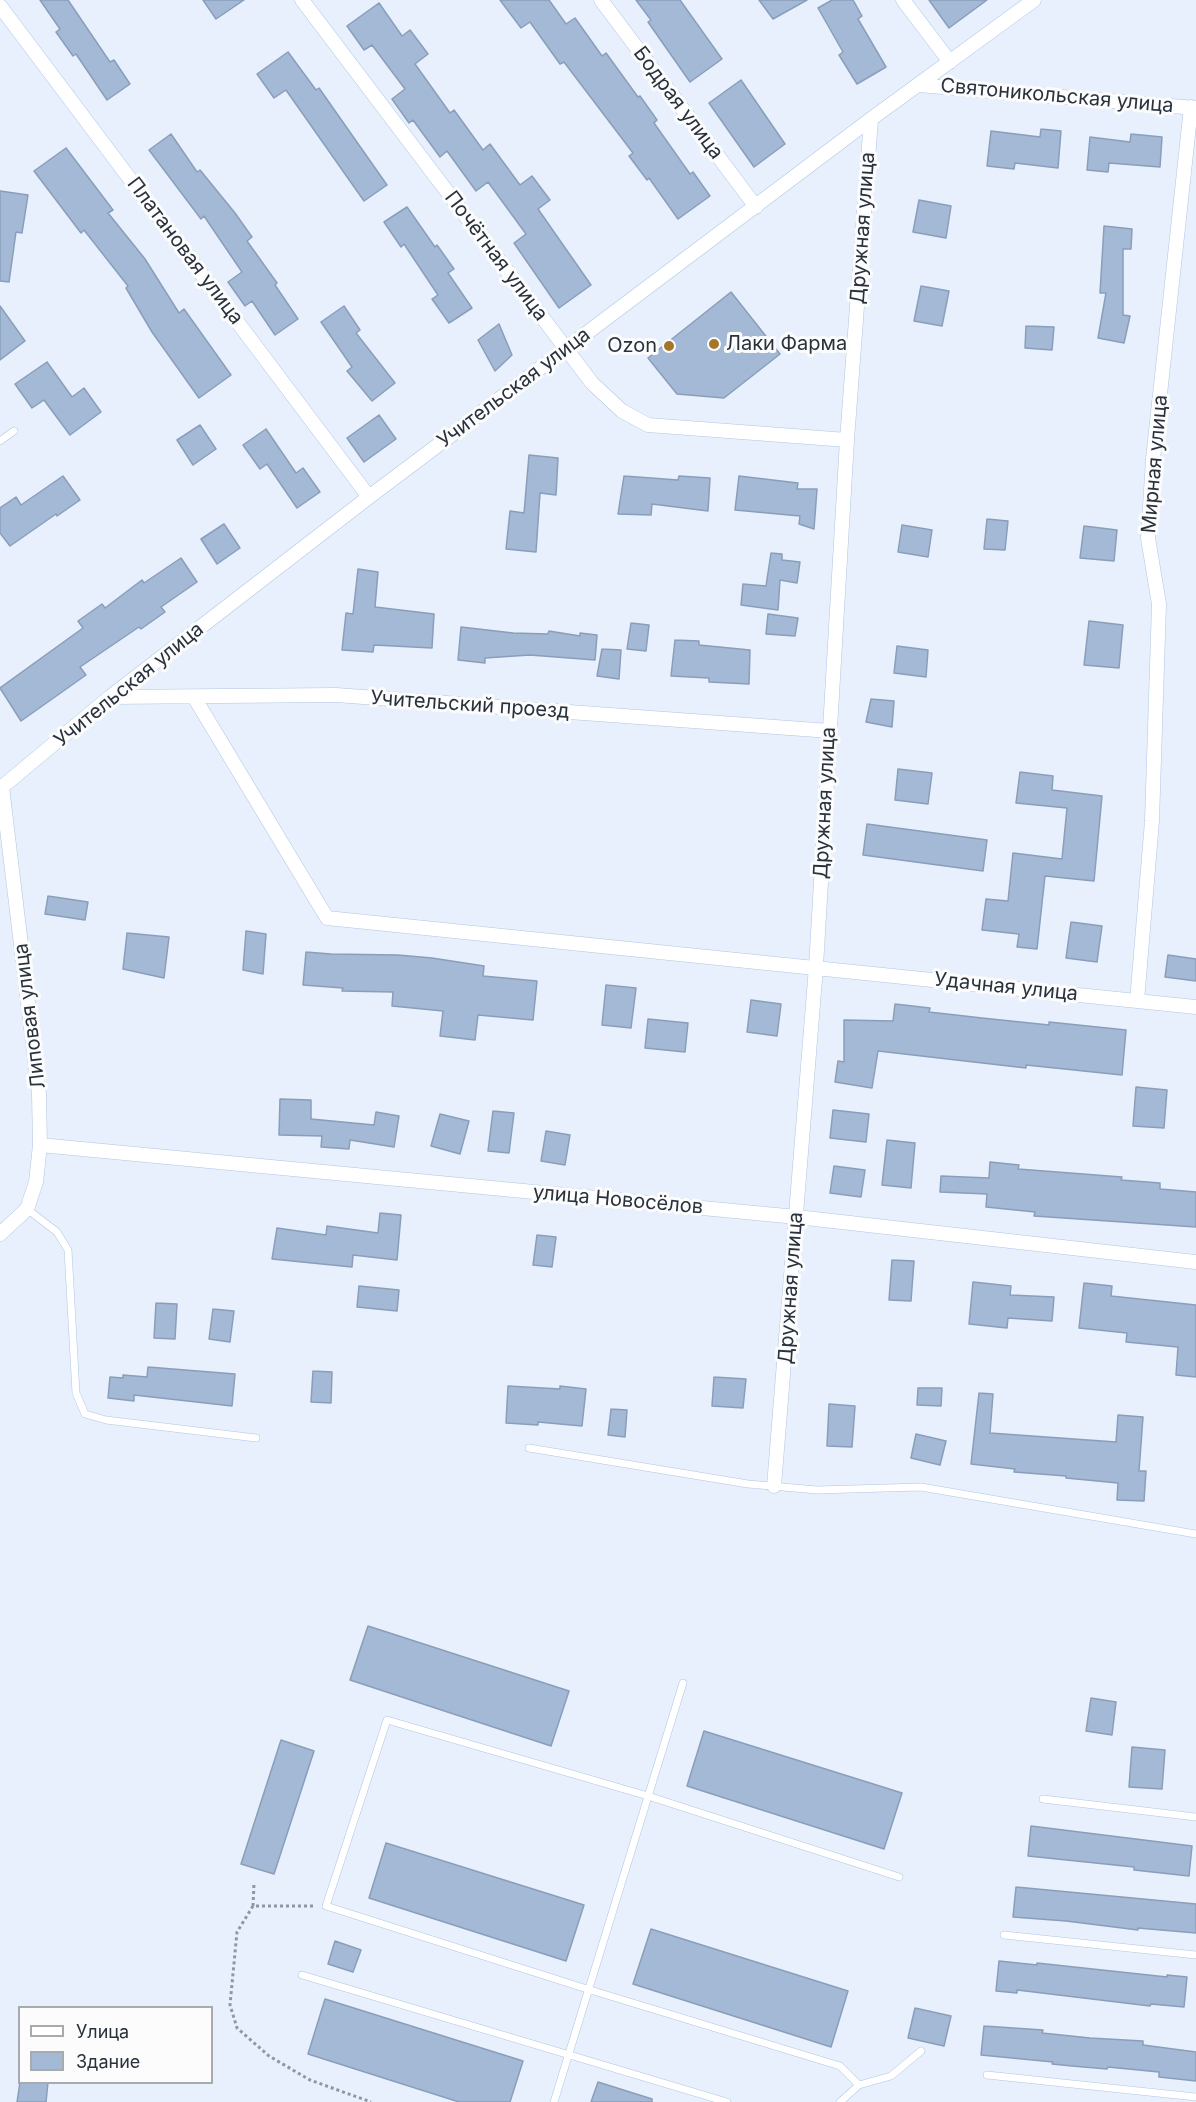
<!DOCTYPE html>
<meta charset="utf-8">
<style>
body{margin:0}
#map{position:relative;width:1196px;height:2102px;overflow:hidden;background:#e7f0fc;font-family:Inter,sans-serif}
canvas{display:block}
.legend{position:absolute;left:18px;top:2006px;width:195px;height:78px;box-sizing:border-box;background:#fcfcfc;border:2px solid #a7abaf;margin:0;padding:8px 10px;list-style:none;font-size:18px;color:#28313c}
.legend li{display:flex;align-items:center;gap:12px;height:30px}
.legend b{width:30px;border:2px solid #a7abaf}
</style>
<div id="map">
<canvas width="1196" height="2102"></canvas>
<ul class="legend">
<li><b style="height:8px;background:#fff"></b>Улица</li>
<li><b style="height:16px;background:#a4b9d6"></b>Здание</li>
</ul>
</div>
<script>
const g = document.querySelector('canvas').getContext('2d');
g.lineJoin = 'round';
function fill(path, color) {
  g.fillStyle = color;
  g.fill(path, 'evenodd');
}
function shape(rows) {
  const path = new Path2D();
  for (const r of rows) {
    path.moveTo(r[0], r[1]);
    for (let i = 2; i < r.length; i += 2) path.lineTo(r[i], r[i + 1]);
  }
  return path;
}
function stroke(path, color, width, dash) {
  g.strokeStyle = color;
  g.lineWidth = width;
  g.lineCap = dash ? 'butt' : 'round';
  g.setLineDash(dash || []);
  g.stroke(path);
}
function drawText(font, color, halo, rows, align = 'center') {
  g.font = font + ' Inter,sans-serif';
  g.lineWidth = 6;
  g.setLineDash([]);
  g.textBaseline = 'middle';
  g.strokeStyle = halo;
  g.fillStyle = color;
  for (const [text, x, y, turn = 0] of rows) {
    g.save();
    g.translate(x, y);
    g.rotate((+turn || 0) * Math.PI / 180);
    g.textAlign = isNaN(turn) ? turn : align;
    if (halo) g.strokeText(text, 0, 0);
    g.fillText(text, 0, 0);
    g.restore();
  }
}
const building = shape([
 [40,0,68,0,110,62,114,60,130,84,107,100,76,54,73,56,56,32,60,29,40,0],
 [203,0,244,0,216,19,203,0],
 [500,0,549,0,566,24,575,18,602,56,606,53,638,97,640,96,657,120,654,123,690,174,693,172,710,196,678,219,649,178,647,180,629,156,633,153,564,62,560,64,530,22,521,28,500,0],
 [636,0,680,0,722,59,690,82,648,22,651,20,636,0],
 [759,0,807,0,773,19,759,0],
 [832,0,853,0,862,16,858,19,886,67,857,84,839,55,843,52,818,8,832,0],
 [929,0,987,0,949,28,929,0],
 [379,3,402,36,410,30,428,54,415,64,450,113,454,110,483,150,490,144,520,185,532,176,550,200,538,209,591,285,559,308,514,243,526,234,488,182,476,191,447,151,440,157,413,120,409,123,392,99,405,89,372,45,364,50,347,26,379,3],
 [288,52,316,90,319,88,387,185,364,201,286,90,274,98,257,74,288,52],
 [741,80,785,144,754,167,709,103,741,80],
 [1041,129,1061,131,1058,168,1015,163,1014,169,987,166,991,131,1040,137,1041,129],
 [171,134,197,172,200,170,235,213,252,237,247,241,277,283,275,285,298,319,275,335,252,301,245,306,228,282,242,272,204,216,201,219,149,150,171,134],
 [1131,134,1162,137,1160,167,1109,163,1108,172,1087,170,1090,137,1130,142,1131,134],
 [66,148,113,210,108,213,145,259,179,313,184,309,231,375,199,398,152,332,126,288,128,286,84,230,81,233,34,171,66,148],
 [0,191,28,195,22,233,16,232,9,282,0,281,0,191],
 [919,200,951,206,946,238,913,232,919,200],
 [407,207,435,247,437,245,454,269,448,273,472,308,449,323,432,299,438,295,404,244,401,247,384,222,407,207],
 [1104,226,1132,229,1131,249,1123,249,1123,315,1130,316,1124,343,1098,338,1106,293,1100,293,1104,226],
 [921,286,949,291,942,326,914,321,921,286],
 [731,292,780,354,724,398,677,394,648,358,731,292],
 [0,306,25,341,0,360,0,306],
 [344,306,360,330,356,333,395,383,372,401,347,371,352,367,321,322,344,306],
 [499,324,512,355,495,371,478,340,499,324],
 [1026,326,1054,327,1052,350,1025,348,1026,326],
 [47,362,72,397,84,388,101,412,70,435,44,400,32,408,15,384,47,362],
 [379,415,396,439,364,462,347,438,379,415],
 [200,425,216,449,193,465,177,440,200,425],
 [266,429,296,473,303,468,320,492,297,508,267,464,260,469,243,445,266,429],
 [529,455,558,458,556,495,540,493,536,552,506,549,510,511,524,513,529,455],
 [63,476,80,500,57,516,56,514,10,546,0,533,0,508,16,497,21,505,63,476],
 [624,476,678,480,679,476,710,478,708,511,652,504,651,515,618,514,624,476],
 [739,476,798,483,797,489,817,489,814,529,799,524,800,516,735,510,739,476],
 [987,519,1008,521,1005,550,984,549,987,519],
 [224,524,240,548,217,564,201,539,224,524],
 [902,525,932,530,928,557,898,552,902,525],
 [1084,526,1117,530,1114,561,1080,558,1084,526],
 [771,553,782,554,782,560,800,562,797,583,780,580,778,610,741,605,743,584,766,586,771,553],
 [181,558,197,582,161,607,165,612,141,629,139,627,80,667,86,675,21,721,0,688,83,628,78,621,102,604,105,608,142,580,144,583,181,558],
 [358,569,378,572,375,607,434,614,432,648,374,645,373,652,342,650,346,613,353,614,358,569],
 [768,614,798,618,795,636,766,634,768,614],
 [1089,621,1123,625,1119,668,1084,665,1089,621],
 [631,623,649,625,646,651,627,649,631,623],
 [461,627,513,633,548,634,549,631,580,636,580,633,597,635,595,660,530,655,485,658,485,663,458,660,461,627],
 [675,640,699,641,699,645,750,650,749,684,709,682,709,678,671,676,675,640],
 [897,646,928,650,926,677,894,673,897,646],
 [602,649,621,650,619,679,597,676,602,649],
 [871,699,894,701,892,727,866,722,871,699],
 [898,769,932,773,928,804,895,800,898,769],
 [1020,772,1053,776,1052,790,1102,796,1094,881,1045,876,1037,949,1017,947,1019,934,982,930,986,899,1008,901,1013,853,1062,859,1067,808,1016,803,1020,772],
 [867,824,987,840,983,871,863,855,867,824],
 [48,896,88,902,85,920,45,914,48,896],
 [1071,922,1102,926,1097,962,1066,958,1071,922],
 [246,931,266,934,263,974,243,970,246,931],
 [127,933,169,937,164,978,123,969,127,933],
 [306,952,331,954,398,955,432,958,484,966,483,976,537,981,533,1020,478,1015,475,1040,440,1036,443,1011,392,1006,393,992,342,991,343,988,303,985,306,952],
 [1168,955,1196,959,1196,981,1165,977,1168,955],
 [606,985,636,988,631,1028,602,1025,606,985],
 [751,1000,781,1004,777,1036,747,1032,751,1000],
 [895,1004,930,1008,929,1012,982,1018,1049,1025,1049,1022,1126,1030,1122,1075,1026,1065,1026,1068,878,1051,872,1088,835,1082,838,1061,844,1062,844,1020,893,1021,895,1004],
 [648,1019,688,1023,685,1052,645,1048,648,1019],
 [1136,1087,1167,1090,1164,1128,1133,1126,1136,1087],
 [280,1099,311,1100,311,1119,374,1125,376,1112,399,1116,394,1147,350,1140,349,1149,321,1147,322,1136,279,1135,280,1099],
 [833,1110,869,1114,866,1142,830,1138,833,1110],
 [493,1111,514,1113,509,1153,488,1151,493,1111],
 [440,1114,469,1121,460,1154,431,1146,440,1114],
 [546,1131,570,1135,565,1165,541,1161,546,1131],
 [887,1140,915,1143,911,1188,882,1185,887,1140],
 [990,1162,1019,1165,1018,1169,1122,1177,1121,1180,1160,1183,1160,1189,1196,1192,1196,1227,1034,1216,1035,1212,986,1207,987,1194,940,1192,941,1176,989,1178,990,1162],
 [834,1166,865,1170,861,1197,830,1193,834,1166],
 [380,1213,401,1215,397,1260,353,1255,352,1267,272,1259,277,1228,326,1235,327,1226,378,1233,380,1213],
 [537,1235,556,1237,552,1267,533,1265,537,1235],
 [892,1260,914,1261,911,1301,889,1300,892,1260],
 [973,1282,1011,1286,1010,1295,1054,1297,1052,1321,1008,1318,1007,1328,969,1324,973,1282],
 [1084,1283,1112,1286,1111,1296,1196,1305,1196,1377,1176,1375,1178,1347,1126,1342,1127,1333,1079,1328,1084,1283],
 [359,1286,399,1290,397,1311,357,1307,359,1286],
 [156,1303,177,1304,175,1339,154,1338,156,1303],
 [213,1309,234,1311,230,1342,209,1339,213,1309],
 [148,1367,235,1374,232,1406,134,1395,134,1401,108,1398,110,1377,123,1378,123,1375,147,1377,148,1367],
 [313,1371,332,1372,331,1403,311,1402,313,1371],
 [714,1377,746,1379,743,1408,712,1406,714,1377],
 [508,1386,560,1389,560,1386,586,1389,582,1426,538,1422,538,1425,506,1423,508,1386],
 [918,1388,942,1388,941,1406,917,1405,918,1388],
 [979,1393,993,1394,990,1433,1116,1442,1118,1415,1143,1417,1139,1471,1146,1471,1144,1501,1117,1500,1118,1483,1066,1478,1066,1476,1014,1472,1015,1469,971,1464,979,1393],
 [829,1404,855,1406,852,1447,827,1446,829,1404],
 [611,1409,627,1410,625,1437,608,1435,611,1409],
 [916,1434,946,1441,940,1465,911,1458,916,1434],
 [368,1626,569,1691,551,1746,350,1680,368,1626],
 [1091,1698,1116,1702,1112,1735,1086,1731,1091,1698],
 [704,1731,902,1793,884,1849,687,1786,704,1731],
 [281,1740,314,1751,274,1874,241,1864,281,1740],
 [1132,1747,1165,1750,1162,1789,1129,1787,1132,1747],
 [1031,1826,1192,1846,1189,1876,1134,1870,1134,1867,1028,1856,1031,1826],
 [386,1843,584,1905,566,1961,369,1898,386,1843],
 [1016,1887,1196,1904,1196,1933,1138,1928,1138,1930,1066,1921,1013,1917,1016,1887],
 [651,1929,848,1991,831,2047,633,1984,651,1929],
 [335,1941,361,1950,353,1972,328,1964,335,1941],
 [999,1961,1037,1965,1037,1963,1167,1977,1167,1975,1187,1977,1184,2007,1151,2004,1150,2006,1017,1990,1017,1993,996,1991,999,1961],
 [325,1999,523,2061,510,2102,459,2102,308,2054,325,1999],
 [915,2008,951,2016,944,2046,908,2038,915,2008],
 [984,2026,1043,2030,1042,2033,1090,2038,1143,2041,1143,2045,1196,2052,1196,2081,1159,2077,1159,2072,1108,2067,1107,2069,1072,2066,1052,2064,1053,2062,981,2055,984,2026],
 [20,2082,48,2082,46,2102,17,2102,20,2082],
 [598,2082,652,2099,652,2102,591,2102,598,2082]
]);
fill(building, '#a4b9d6');
stroke(building, '#899eba', 1.5);
const lane = shape([
 [0,441,14,431],
 [27,1209,57,1232,68,1250,76,1393,85,1414,106,1420,256,1438],
 [529,1448,748,1484,817,1490,921,1487,1196,1534],
 [1043,1799,1196,1817],
 [1004,1935,1196,1955],
 [302,1975,727,2102],
 [987,2075,1196,2097],
 [859,2085,840,2066,587,1989,326,1906,387,1720,648,1796,899,1877],
 [554,2102,683,1683],
 [840,2102,859,2085,891,2076,921,2051]
]);
const street = shape([
 [302,0,592,383,622,411,648,425,847,440],
 [601,0,756,207],
 [903,0,950,62],
 [0,6,369,497],
 [918,85,1196,108],
 [110,697,336,695,830,731],
 [194,697,327,918,1196,1007],
 [2,787,110,697,369,497,871,119,1034,0],
 [1137,1001,1152,821,1159,604,1148,538,1153,459,1191,107],
 [40,1145,797,1217,1196,1262],
 [0,1234,27,1209,36,1182,40,1145,39,1094,2,787],
 [774,1486,816,967,847,440,871,119]
]);
stroke(lane, '#b0c6e3', 8);
stroke(street, '#b0c6e3', 15);
stroke(shape([
 [253,1906,254,1883],
 [313,1906,253,1906,237,1932,230,2005,237,2028,269,2056,310,2080,371,2102]
]), '#8e97a2', 3, [3, 3]);
stroke(lane, '#fff', 7);
stroke(street, '#fff', 14);
for (const [x, y, r, color] of [
 [714,344,6,"#a5762a"],
 [669,346,6,"#a5762a"]
]) {
  const dot = new Path2D();
  dot.arc(x, y, r, 0, 2 * Math.PI);
  g.fillStyle = color;
  g.fill(dot);
  stroke(dot, '#fcfcfc', 2);
}
drawText('20px', '#28313c', '#fcfcfc', [
 ["Святоникольская улица",1057,96,5],
 ["Бодрая улица",678,103,53],
 ["Дружная улица",863,228,-86],
 ["Платановая улица",185,251,53],
 ["Почётная улица",496,256,53],
 ["Учительская улица",514,388,-37],
 ["Мирная улица",1155,464,-85],
 ["Учительская улица",129,685,-39],
 ["Учительский проезд",470,705,4],
 ["Дружная улица",825,803,-87],
 ["Удачная улица",1006,987,6],
 ["Липовая улица",30,1016,-97],
 ["улица Новосёлов",618,1200,5],
 ["Дружная улица",791,1288,-86]
]);
drawText('20px', '#28313c', '#fcfcfc', [
 ["Лаки Фарма",726,344],
 ["Ozon",657,346,"right"]
], 'left');
</script>
